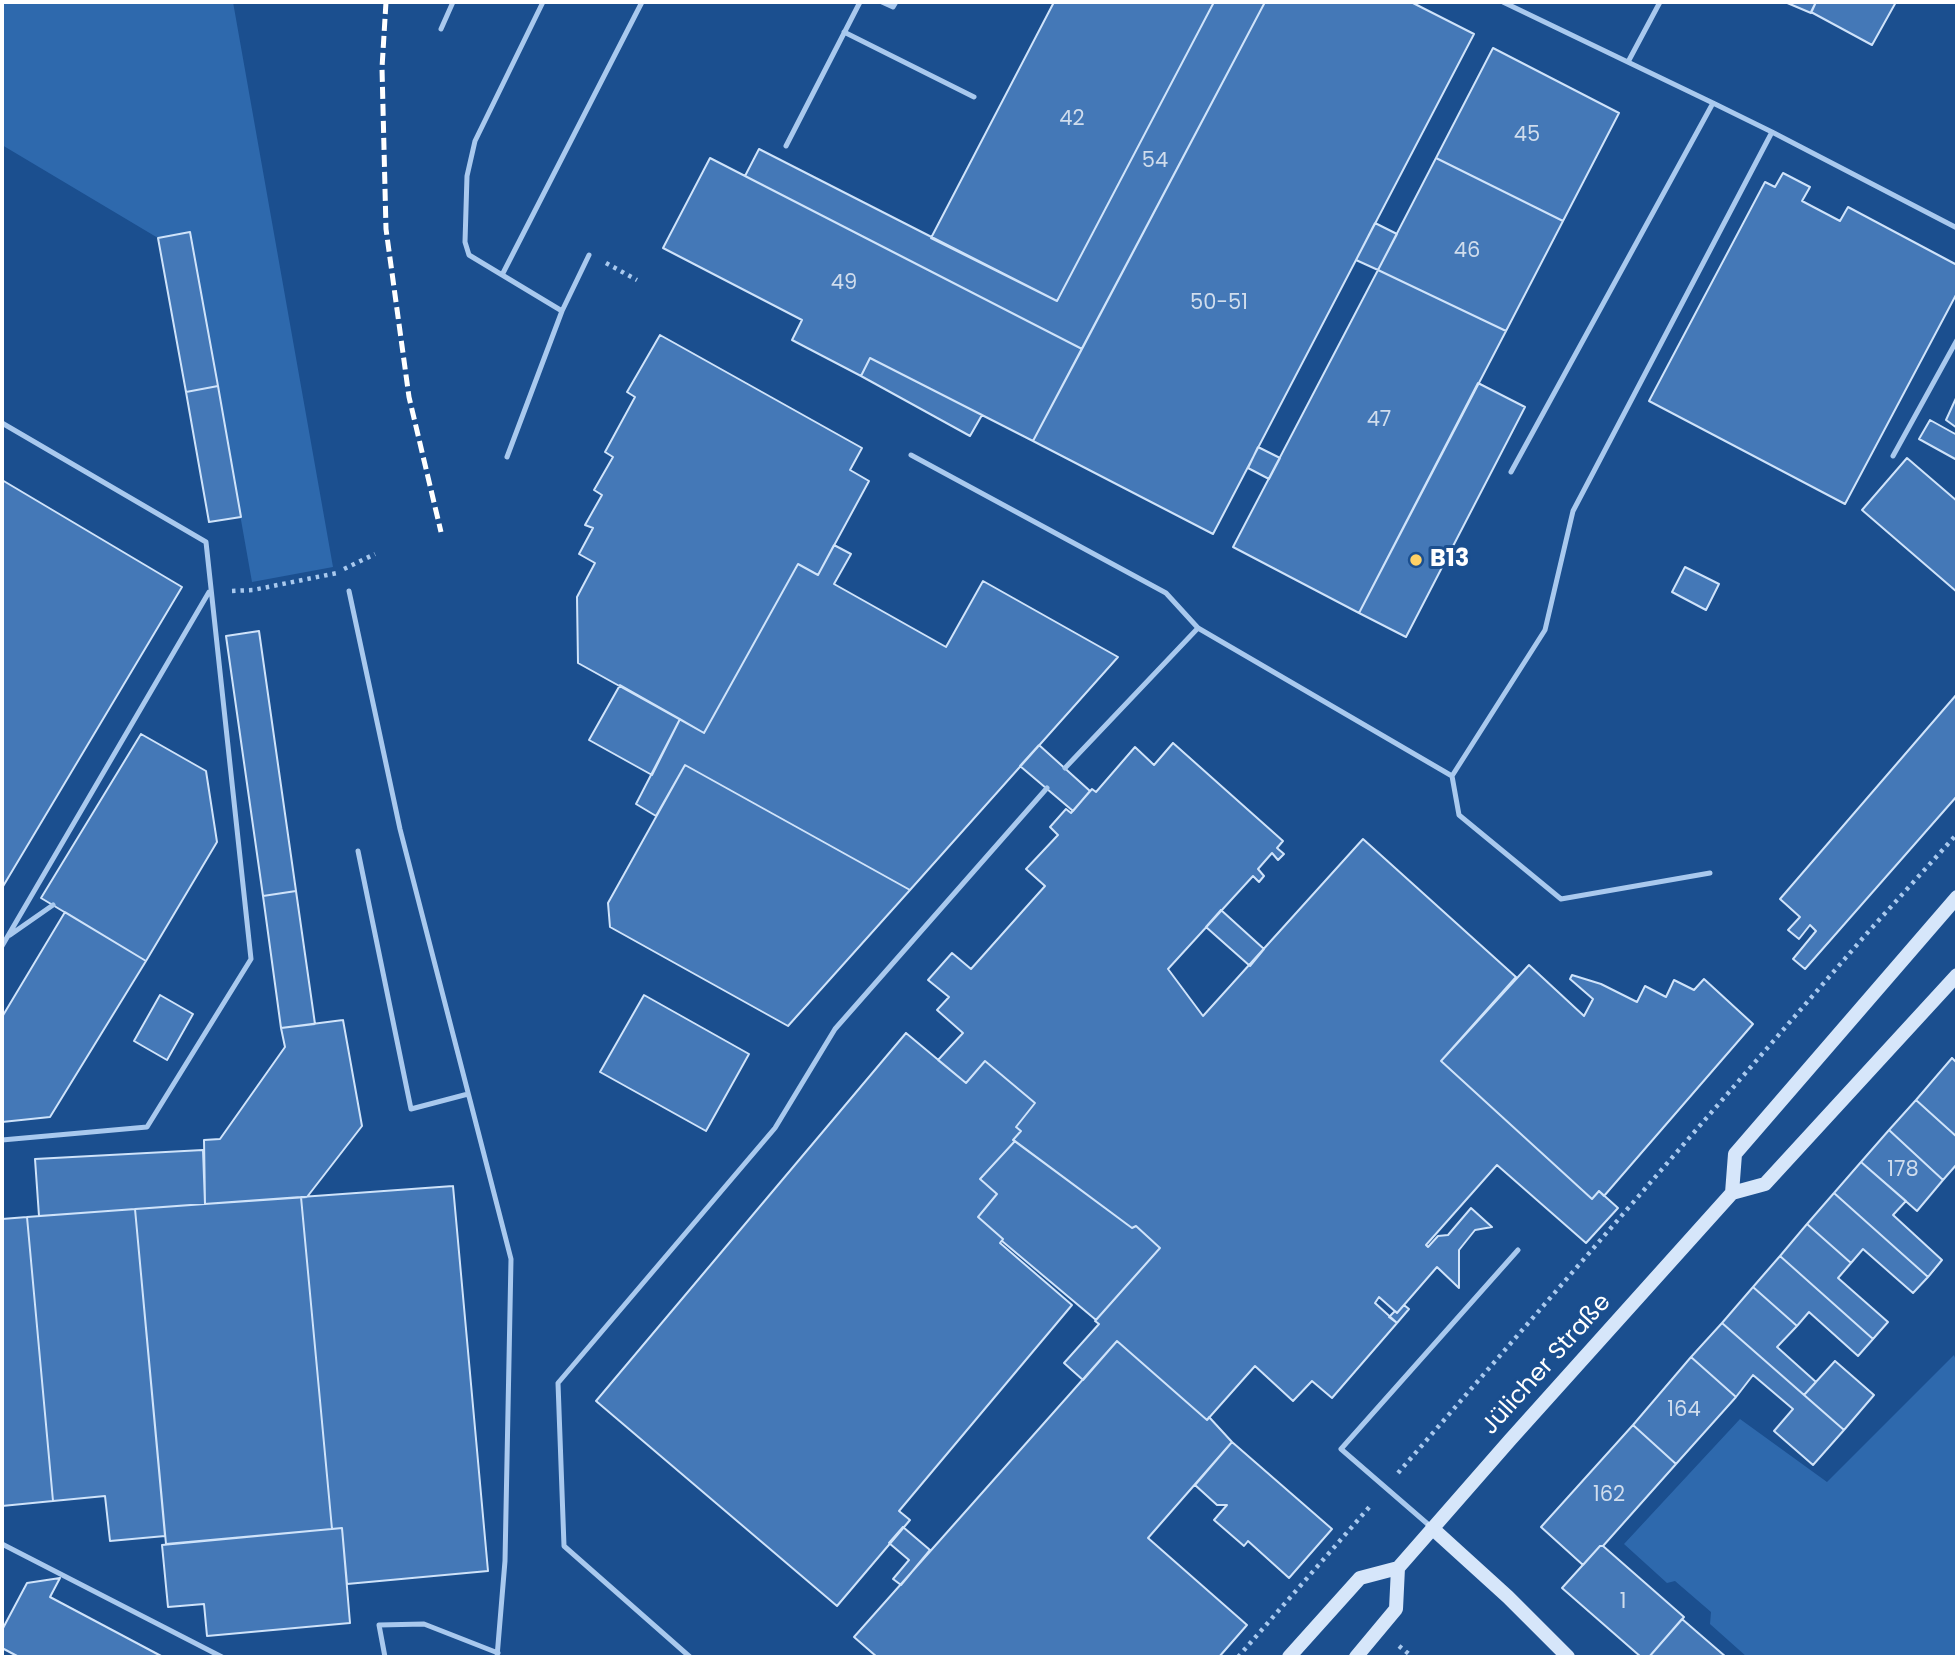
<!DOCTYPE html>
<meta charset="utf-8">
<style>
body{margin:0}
#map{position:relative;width:1959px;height:1659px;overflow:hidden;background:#1b4f8f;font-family:Poppins,sans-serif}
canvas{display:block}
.frame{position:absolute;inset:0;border:4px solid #fff;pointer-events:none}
</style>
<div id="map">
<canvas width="1959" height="1659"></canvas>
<div class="frame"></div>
</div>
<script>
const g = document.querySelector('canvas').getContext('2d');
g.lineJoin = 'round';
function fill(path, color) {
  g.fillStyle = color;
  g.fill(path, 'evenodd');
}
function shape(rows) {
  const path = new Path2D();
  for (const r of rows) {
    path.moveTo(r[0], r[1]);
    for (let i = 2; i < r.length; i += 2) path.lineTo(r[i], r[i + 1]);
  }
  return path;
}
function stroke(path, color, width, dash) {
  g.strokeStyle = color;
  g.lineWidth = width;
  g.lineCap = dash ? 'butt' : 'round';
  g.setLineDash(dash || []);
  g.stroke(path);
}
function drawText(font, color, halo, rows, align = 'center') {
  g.font = font + ' Poppins,sans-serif';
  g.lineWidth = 6;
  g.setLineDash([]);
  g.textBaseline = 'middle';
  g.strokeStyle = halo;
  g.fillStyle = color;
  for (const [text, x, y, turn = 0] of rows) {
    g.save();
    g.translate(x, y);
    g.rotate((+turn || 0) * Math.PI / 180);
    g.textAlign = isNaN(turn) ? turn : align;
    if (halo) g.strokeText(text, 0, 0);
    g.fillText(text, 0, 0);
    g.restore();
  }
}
fill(shape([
 [2,2,233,2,333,567,252,582,190,232,158,238,2,145],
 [1954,1355,1957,1364,1957,1657,1747,1657,1710,1624,1711,1612,1675,1581,1667,1583,1624,1544,1740,1419,1827,1482]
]), '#2e69ad');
const building = shape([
 [1054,2,1214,2,1057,301,931,238,1054,2],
 [1214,2,1265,2,1082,349,745,176,759,149,1057,301,1214,2],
 [1265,2,1411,2,1474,34,1213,534,1033,441,1265,2],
 [1785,2,1816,2,1811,13,1785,2],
 [1816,2,1896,2,1872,45,1811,12,1816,2],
 [1493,48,1619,113,1563,221,1436,158,1493,48],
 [710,158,1082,349,1033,441,870,358,861,376,792,340,802,320,663,248,710,158],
 [1436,158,1563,221,1506,331,1378,270,1436,158],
 [1783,173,1810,187,1802,201,1840,221,1848,207,1957,265,1957,293,1845,504,1649,401,1765,182,1775,187,1783,173],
 [1375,223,1397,234,1378,270,1356,260,1375,223],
 [190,232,218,386,186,392,158,238,190,232],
 [1378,270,1506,331,1359,613,1233,547,1378,270],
 [660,335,862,448,850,470,869,481,818,575,798,564,704,733,578,663,577,597,595,563,579,554,593,528,585,525,602,495,594,490,613,457,605,452,635,397,627,392,660,335],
 [870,358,982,415,970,436,861,376,870,358],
 [1478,383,1525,407,1406,637,1359,613,1478,383],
 [218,386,241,517,209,522,186,392,218,386],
 [1957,396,1957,428,1946,420,1957,396],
 [1930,420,1957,435,1957,460,1919,439,1930,420],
 [1258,447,1280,458,1269,479,1248,468,1258,447],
 [1907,458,1957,501,1957,592,1862,510,1907,458],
 [2,480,182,587,2,888,2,480],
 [834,545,851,554,834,584,946,647,983,581,1118,657,910,890,685,765,656,816,636,804,680,719,704,733,798,564,818,575,834,545],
 [1685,567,1719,584,1706,610,1672,592,1685,567],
 [259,631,296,891,263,896,226,636,259,631],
 [620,685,680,719,652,775,589,740,620,685],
 [1957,694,1957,796,1805,969,1793,959,1816,931,1810,925,1799,939,1788,930,1800,917,1780,899,1957,694],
 [141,734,206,771,217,842,146,961,41,898,141,734],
 [1173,743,1283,841,1277,848,1284,854,1278,860,1272,853,1258,869,1264,876,1259,882,1253,876,1168,969,1203,1016,1363,839,1516,977,1441,1061,1592,1199,1599,1191,1618,1208,1586,1243,1497,1165,1426,1245,1428,1247,1438,1236,1448,1235,1471,1208,1492,1227,1475,1230,1459,1250,1459,1288,1437,1267,1397,1313,1379,1297,1375,1303,1397,1323,1332,1398,1312,1381,1293,1401,1255,1366,1207,1420,1117,1341,1083,1380,1064,1363,1099,1324,1095,1321,1160,1248,1136,1226,1132,1228,1013,1140,1021,1131,1016,1127,1035,1103,985,1061,966,1083,938,1060,963,1033,937,1010,949,997,928,980,952,953,971,969,1045,886,1026,869,1058,835,1050,827,1066,809,1071,813,1092,789,1096,792,1135,747,1154,765,1173,743],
 [1039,745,1090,791,1073,811,1020,766,1039,745],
 [685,765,910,890,788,1026,610,927,608,903,685,765],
 [296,891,315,1024,281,1028,263,896,296,891],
 [1221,910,1264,949,1250,966,1206,927,1221,910],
 [65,912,146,961,50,1117,2,1122,2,1017,65,912],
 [1529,965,1584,1016,1593,999,1570,979,1572,975,1601,984,1637,1002,1645,986,1666,997,1674,980,1694,990,1704,979,1753,1024,1604,1196,1599,1191,1592,1199,1441,1061,1529,965],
 [160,995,193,1014,167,1060,134,1041,160,995],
 [644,995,749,1054,706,1131,600,1072,644,995],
 [343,1020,362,1126,307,1197,205,1204,204,1140,220,1139,285,1047,281,1028,343,1020],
 [906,1033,966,1083,985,1061,1035,1103,1016,1127,1021,1131,1013,1140,1015,1141,980,1179,997,1194,978,1217,1003,1239,1000,1243,1072,1305,899,1511,910,1520,837,1606,596,1401,906,1033],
 [1952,1058,1957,1063,1957,1137,1916,1100,1952,1058],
 [1916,1100,1957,1137,1957,1164,1943,1180,1889,1130,1916,1100],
 [1889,1130,1943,1180,1917,1211,1861,1162,1889,1130],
 [1015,1141,1132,1228,1136,1226,1160,1248,1096,1320,1002,1241,1003,1239,978,1217,997,1194,980,1179,1015,1141],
 [203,1150,205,1204,39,1216,35,1159,203,1150],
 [1861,1162,1906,1201,1893,1215,1942,1260,1928,1277,1834,1193,1861,1162],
 [453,1186,488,1571,347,1584,342,1528,332,1529,301,1197,453,1186],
 [1834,1193,1928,1277,1913,1293,1863,1249,1851,1263,1807,1224,1834,1193],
 [301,1197,332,1529,166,1544,135,1209,301,1197],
 [135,1209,165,1536,110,1541,105,1496,53,1501,27,1217,135,1209],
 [27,1217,53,1501,2,1506,2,1219,27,1217],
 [1807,1224,1851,1263,1838,1278,1888,1322,1873,1339,1780,1256,1807,1224],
 [1780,1256,1873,1339,1858,1356,1809,1312,1797,1326,1753,1287,1780,1256],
 [1753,1287,1797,1326,1777,1347,1816,1382,1804,1395,1722,1323,1753,1287],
 [1404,1305,1409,1309,1397,1323,1389,1317,1395,1311,1397,1313,1404,1305],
 [1722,1323,1844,1430,1813,1465,1774,1431,1793,1409,1753,1375,1736,1397,1691,1357,1722,1323],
 [1117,1341,1207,1420,1209,1417,1232,1442,1148,1538,1247,1625,1219,1657,877,1657,854,1637,1117,1341],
 [1691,1357,1736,1397,1676,1464,1633,1425,1691,1357],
 [1835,1361,1874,1395,1844,1430,1804,1395,1835,1361],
 [1633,1425,1676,1464,1603,1546,1600,1546,1583,1565,1541,1527,1633,1425],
 [1232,1442,1332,1529,1289,1578,1248,1541,1244,1546,1214,1520,1227,1505,1217,1505,1195,1485,1232,1442],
 [903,1527,930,1550,901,1585,893,1579,909,1560,889,1543,903,1527],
 [342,1528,350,1623,207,1636,204,1604,168,1607,162,1545,342,1528],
 [1600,1546,1603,1546,1684,1617,1649,1657,1641,1657,1562,1588,1600,1546],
 [60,1578,50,1597,163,1657,19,1657,2,1648,2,1630,27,1583,60,1578],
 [1682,1619,1726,1657,1649,1657,1682,1619]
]);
fill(building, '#4478b7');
stroke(building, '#cfe3fa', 2);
stroke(shape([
 [606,263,637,280],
 [344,569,375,554],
 [232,591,253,590,337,573],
 [1398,1473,1869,931,1957,834],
 [1399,1646,1410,1655],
 [1238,1657,1372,1504]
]), '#a9c9ee', 4.5, [3.5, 5]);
stroke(shape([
 [882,2,893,7,896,2],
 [1503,2,1713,103,1511,472],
 [441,29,453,2],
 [844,32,974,97],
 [1628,62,1660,2],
 [1713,103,1772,132],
 [786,146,860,2],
 [502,275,642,2],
 [562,311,589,255],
 [2,423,206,542,251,959,147,1127,2,1140],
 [911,455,1166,593,1198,628],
 [1893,456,1957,340],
 [507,457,562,311,469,255,465,242,467,176,475,141,543,2],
 [349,591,400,829,511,1259,505,1561,497,1657],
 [1065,768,1198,628,1452,776,1545,630,1573,511,1772,132,1957,228],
 [1452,776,1459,815,1561,899,1710,873],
 [358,851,411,1109,468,1094],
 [10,935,53,905],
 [2,946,209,592],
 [1430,1526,1341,1449,1518,1250],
 [2,1544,222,1657],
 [385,1657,379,1625,424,1624,498,1653],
 [690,1657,564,1546,558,1383,775,1128,835,1029,1047,788]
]), '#a9c9ee', 5);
stroke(shape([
 [1732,1193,1735,1154,1957,897],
 [1432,1528,1508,1597,1568,1657],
 [1289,1657,1360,1578,1398,1568,1510,1440,1732,1193,1765,1184,1957,975],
 [1356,1657,1396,1609,1398,1568]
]), '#d6e6fa', 14);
stroke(shape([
 [386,2,382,68,386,229,409,397,441,532]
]), '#fff', 5, [12, 5]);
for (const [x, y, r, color] of [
 [1416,560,7,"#ffd166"]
]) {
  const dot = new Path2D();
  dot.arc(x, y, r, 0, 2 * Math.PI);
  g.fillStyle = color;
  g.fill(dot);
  stroke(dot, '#1b4f8f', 2.5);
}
drawText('21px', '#d0dded', null, [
 ["42",1072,120],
 ["45",1527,136],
 ["54",1155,162],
 ["46",1467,252],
 ["49",844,284],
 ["50-51",1219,304],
 ["47",1379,421],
 ["178",1903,1171],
 ["164",1684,1411],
 ["162",1609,1496],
 ["1",1623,1603]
]);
drawText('bold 24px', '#fff', '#1b4f8f', [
 ["B13",1430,560]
], 'left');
drawText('24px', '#fff', '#1b4f8f', [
 ["Jülicher Straße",1547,1365,-48]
]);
</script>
